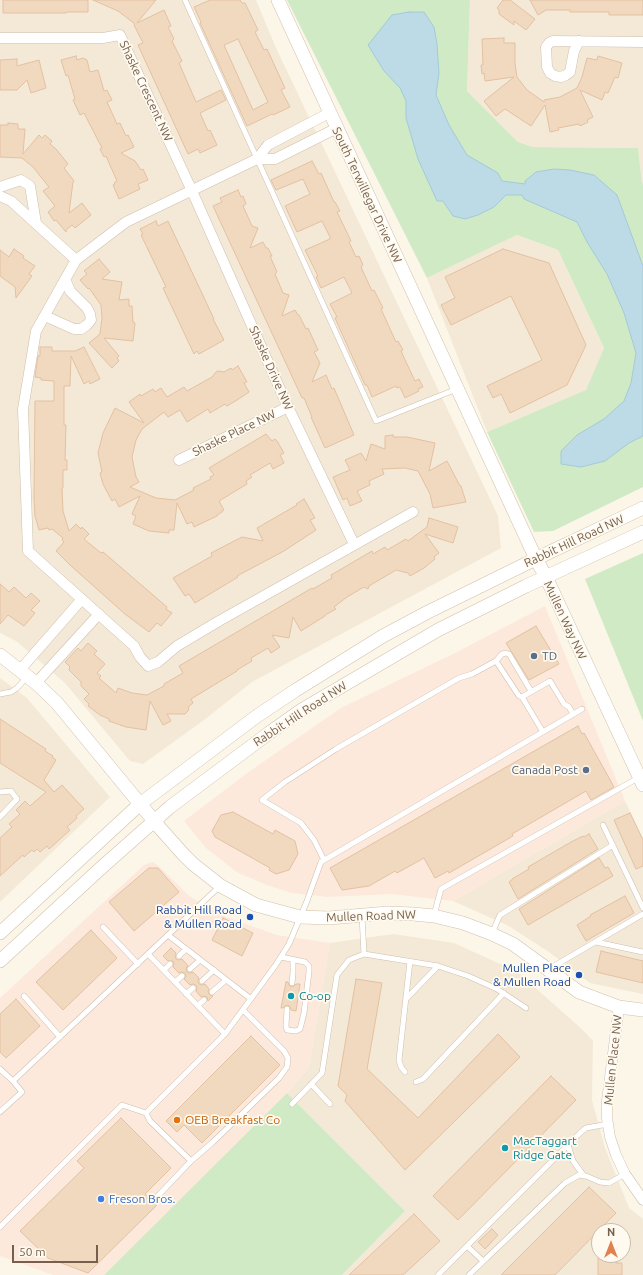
<!DOCTYPE html>
<style>
body{margin:0}
#map{position:relative;width:643px;height:1275px;overflow:hidden;background:#fcf6e8;font-family:Ubuntu,sans-serif}
canvas{display:block}
.north{position:absolute;left:591px;top:1223px;width:40px;height:40px;box-sizing:border-box;background:#fffaef;border:1px solid #c8bcae;border-radius:50%;rotate:0deg;font-size:11px;font-weight:700;line-height:16px;text-align:center;color:#765f4c}
.north::after{content:'';display:block;margin:auto;width:14px;height:18px;background:#e28051;clip-path:polygon(50% 0,100% 100%,50% 72%,0 100%)}
.scale{position:absolute;left:12px;top:1245px;width:86px;height:18px;box-sizing:border-box;border:2px solid #765f4c;border-top:0;padding-left:5px;font-size:12px;line-height:14px;white-space:nowrap;color:#765f4c;-webkit-text-stroke:3px #fffaef;paint-order:stroke}
</style>
<div id="map">
<canvas width="643" height="1275"></canvas>
<div class="north">N</div>
<div class="scale">50 m</div>
</div>
<script>
const g = document.querySelector('canvas').getContext('2d');
g.lineJoin = 'round';
function fill(path, color) {
  g.fillStyle = color;
  g.fill(path, 'evenodd');
}
function shape(rows) {
  const path = new Path2D();
  for (const r of rows) {
    path.moveTo(r[0], r[1]);
    for (let i = 2; i < r.length; i += 2) path.lineTo(r[i], r[i + 1]);
  }
  return path;
}
function stroke(path, color, width, dash) {
  g.strokeStyle = color;
  g.lineWidth = width;
  g.lineCap = dash ? 'butt' : 'round';
  g.setLineDash(dash || []);
  g.stroke(path);
}
function drawText(font, color, halo, rows, align = 'center') {
  g.font = font + ' Ubuntu,sans-serif';
  g.lineWidth = 3.5;
  g.setLineDash([]);
  g.textBaseline = 'middle';
  g.strokeStyle = halo;
  g.fillStyle = color;
  for (const [text, x, y, turn = 0] of rows) {
    g.save();
    g.translate(x, y);
    g.rotate((+turn || 0) * Math.PI / 180);
    g.textAlign = isNaN(turn) ? turn : align;
    if (halo) g.strokeText(text, 0, 0);
    g.fillText(text, 0, 0);
    g.restore();
  }
}
fill(shape([
 [0,0,256,0,276,48,328,157,498,516,501,548,252,682,204,720,143,764,130,761,65,683,16,641,0,633],
 [470,0,643,0,643,185,642,182,638,148,533,147,518,142,467,91],
 [517,235,558,250,604,348,587,390,487,432,427,278],
 [0,678,27,698,110,797,0,902],
 [625,801,643,838,643,994,590,983,549,952,507,925,453,901],
 [393,934,454,943,498,963,513,968,584,1031,593,1041,592,1100,605,1148,629,1208,643,1219,643,1275,342,1275,405,1211,287,1093,309,1067,330,943],
 [599,1231,623,1231,623,1255,599,1255]
]), '#f4e9d7');
fill(shape([
 [545,606,625,801,453,901,391,894,328,897,292,893,267,885,238,873,206,848,184,821,250,771,341,708,457,652],
 [153,862,160,867,189,896,226,917,277,935,330,943,309,1067,287,1093,104,1275,53,1275,0,1256,0,998,144,865]
]), '#fce9dc');
fill(shape([
 [287,0,470,0,467,91,518,142,533,147,638,148,642,182,643,185,643,487,553,531,534,532,487,432,586,390,604,348,558,250,517,235,427,278],
 [643,553,643,721,585,579],
 [287,1093,405,1211,342,1275,104,1275]
]), '#d1eac6');
const water = shape([
 [409,12,424,12,434,27,437,44,439,73,436,95,449,125,467,155,498,173,502,181,525,184,525,181,536,172,554,169,570,170,594,175,617,195,643,266,643,436,629,443,605,461,581,467,561,464,561,451,577,435,604,419,624,401,631,383,636,353,624,313,607,274,587,242,577,222,524,199,522,195,506,195,494,207,478,215,465,219,453,216,443,201,437,201,418,159,406,118,406,101,400,88,384,71,368,45,392,15,409,12]
]);
fill(water, '#bddbe6');
stroke(water, '#a3cad7', 1);
const building = shape([
 [3,0,88,0,88,12,66,12,66,13,3,13,3,0],
 [93,0,156,0,137,23,164,10,171,26,168,27,174,39,172,41,182,61,179,63,196,102,221,90,226,100,200,113,208,131,210,130,217,145,200,153,198,149,188,154,138,45,143,43,134,25,135,24,118,11,93,0],
 [210,0,240,0,242,3,245,3,258,30,255,32,264,50,267,49,285,88,281,90,290,107,273,115,272,114,247,126,200,23,201,22,194,7,210,0],
 [238,39,268,102,253,110,224,45,238,39],
 [503,0,510,0,535,19,526,30,514,21,514,25,499,14,499,10,497,8,503,0],
 [530,0,643,0,643,15,609,15,609,12,570,12,570,10,546,10,538,15,530,0],
 [504,38,504,43,515,43,515,64,517,77,527,90,544,102,544,100,560,97,577,88,582,77,587,58,597,60,598,56,622,63,618,78,615,77,608,93,605,92,602,100,580,90,593,117,587,120,588,122,580,126,579,124,558,128,559,130,550,132,545,105,531,126,505,109,496,116,484,101,514,77,485,81,484,73,482,74,481,65,483,65,482,39,504,38],
 [76,56,77,60,83,58,87,60,90,72,98,70,104,91,107,90,112,100,107,102,117,124,120,123,126,136,128,135,134,147,121,153,135,161,141,170,143,169,148,180,138,184,140,189,119,199,113,185,115,184,114,183,117,181,106,156,104,157,100,149,102,148,84,113,80,115,73,100,75,99,68,75,66,76,61,60,76,56],
 [17,59,17,66,39,60,46,88,31,93,27,80,17,90,0,90,0,60,17,59],
 [8,123,18,124,18,129,25,129,23,154,39,135,42,138,45,135,52,141,50,144,56,149,68,164,64,168,74,181,73,182,69,213,82,203,91,215,75,228,72,225,66,230,66,232,56,220,54,221,48,212,55,206,43,191,49,187,33,167,22,158,0,157,0,125,8,125,8,123],
 [312,161,319,174,321,173,334,202,335,202,340,211,337,212,351,241,349,242,356,257,359,256,363,265,361,267,372,291,374,290,383,308,381,309,396,342,398,341,403,350,401,351,406,362,415,381,419,379,423,387,418,389,419,391,405,398,400,387,397,388,396,386,372,397,367,385,365,385,335,318,337,317,330,304,352,293,344,277,321,288,316,277,318,276,305,250,330,239,330,237,322,221,297,232,285,206,310,194,303,179,276,190,271,180,312,161],
 [238,190,241,197,243,196,246,204,243,206,252,226,258,228,250,248,263,242,266,248,268,248,272,256,270,256,277,272,275,274,283,293,289,295,282,316,295,310,298,315,299,315,306,329,308,328,318,350,314,352,320,363,312,382,326,375,332,389,334,388,354,435,325,448,311,417,312,417,304,398,302,398,296,385,213,206,222,202,220,198,238,190],
 [156,221,158,226,168,221,214,319,213,319,224,340,199,354,197,351,194,354,163,288,166,287,141,235,143,234,140,229,156,221],
 [14,249,24,256,23,258,35,266,29,274,32,276,16,298,15,287,0,276,0,250,9,257,14,249],
 [503,249,549,263,586,345,567,385,510,413,501,394,493,398,487,386,542,360,511,296,451,325,441,305,455,298,445,277,503,249],
 [99,259,110,272,102,279,122,282,119,300,129,299,129,306,132,306,133,322,135,323,133,341,104,338,119,356,117,358,119,361,112,368,89,343,100,334,102,318,101,305,89,288,88,289,80,280,87,274,84,271,99,259],
 [40,347,52,347,52,351,75,351,84,347,100,379,90,384,89,381,84,384,71,356,70,386,64,386,64,425,66,425,65,460,67,460,67,470,63,470,63,488,62,488,63,511,69,531,76,524,81,529,82,527,89,534,84,539,101,553,103,552,167,607,166,609,172,613,161,626,157,623,149,632,125,614,70,565,56,551,64,542,62,540,63,538,52,529,49,530,48,528,39,530,35,516,34,498,35,401,54,401,54,381,41,380,41,378,35,377,38,356,40,356,40,347],
 [238,366,247,382,244,383,249,392,237,400,227,406,225,404,210,413,208,409,187,422,180,410,168,417,164,412,142,429,136,440,132,457,136,477,139,482,130,487,156,498,175,500,194,490,193,488,211,479,210,477,214,475,209,468,266,434,272,441,275,439,277,441,284,453,280,455,284,463,273,469,270,463,250,475,252,477,246,481,247,484,219,501,224,510,222,511,222,512,217,515,217,516,194,527,192,522,187,524,177,503,174,530,169,530,169,533,149,531,133,524,136,516,132,514,140,496,119,507,115,499,112,501,103,484,100,473,102,472,98,453,103,433,115,408,144,423,129,402,140,394,141,396,153,389,155,392,161,388,167,397,184,387,187,391,212,377,216,372,218,371,224,372,231,368,232,370,238,366],
 [393,435,393,437,407,437,435,443,429,471,447,461,460,486,461,486,466,502,433,508,430,494,418,471,405,468,382,469,384,474,369,481,370,485,357,491,362,501,350,506,347,498,343,500,333,477,350,470,345,460,361,453,366,461,371,444,385,449,385,436,393,435],
 [304,499,315,518,310,520,316,530,284,551,237,576,238,577,195,603,189,594,185,596,173,578,212,556,211,553,242,537,263,541,257,528,297,505,296,504,304,499],
 [429,518,458,527,453,543,425,534,439,553,434,557,435,559,424,568,410,576,408,573,396,570,369,586,368,589,364,587,347,597,334,607,336,609,325,615,325,616,301,631,293,617,289,638,272,635,280,647,271,653,268,648,251,658,252,661,237,670,237,671,191,699,193,703,189,706,188,711,185,714,167,714,171,721,163,725,150,701,146,730,126,727,109,721,109,719,100,715,88,706,89,704,84,699,89,694,81,686,81,682,69,670,70,667,65,662,78,648,81,651,88,643,97,651,94,654,105,664,97,673,101,676,99,678,116,693,118,688,132,693,147,695,164,686,164,684,183,673,179,666,312,588,313,589,332,578,331,575,372,551,373,554,385,547,387,550,406,539,408,541,427,527,429,518],
 [0,584,8,591,9,592,14,587,26,598,31,593,40,601,31,610,35,613,24,626,8,615,0,624,0,584],
 [536,626,559,664,529,680,506,643,536,626],
 [0,719,46,749,45,751,53,756,52,757,56,760,44,780,54,792,62,785,84,809,76,816,77,818,67,827,70,830,49,849,47,846,40,852,37,849,34,852,32,850,24,857,23,855,0,876,0,838,12,827,9,824,20,814,16,810,25,801,30,806,46,792,0,763,0,719],
 [578,726,582,734,584,733,614,787,591,800,586,791,512,834,513,836,449,873,448,871,435,878,424,858,397,873,395,871,369,886,342,890,330,868,578,726],
 [233,812,273,834,275,830,295,841,298,854,289,870,276,874,269,870,270,868,215,837,212,831,221,815,233,812],
 [630,813,643,840,643,866,636,869,614,820,630,813],
 [589,834,598,849,518,899,509,882,512,880,512,879,529,869,528,867,571,842,583,836,584,837,589,834],
 [599,858,605,868,608,867,613,876,528,925,519,909,599,858],
 [149,868,158,868,179,892,134,931,109,902,149,868],
 [625,896,634,913,586,941,577,925,591,916,590,915,625,896],
 [223,918,253,933,242,956,212,940,223,918],
 [91,930,117,958,63,1010,36,982,91,930],
 [171,948,176,953,175,955,176,959,178,960,182,959,188,966,186,968,187,972,190,973,193,972,199,978,198,981,199,984,202,985,205,984,209,989,208,991,209,994,213,996,208,1001,207,997,204,996,201,997,196,991,197,988,196,985,193,984,190,985,184,979,186,976,185,973,182,972,179,973,173,967,174,963,173,961,168,961,163,956,171,948],
 [601,951,643,961,643,983,596,972,601,951],
 [356,979,382,983,367,1069,418,1118,498,1034,520,1057,405,1170,345,1101,347,1095,338,1086,356,979],
 [286,982,288,982,289,985,291,987,294,986,296,984,300,984,296,1011,291,1010,290,1007,288,1005,285,1006,283,1008,281,1008,286,982],
 [16,999,40,1026,6,1058,0,1052,0,1014,16,999],
 [251,1036,280,1065,202,1143,184,1125,177,1132,166,1121,251,1036],
 [551,1076,576,1100,458,1220,433,1196,551,1076],
 [121,1118,171,1168,145,1194,157,1205,88,1273,48,1258,20,1231,84,1168,77,1161,121,1118],
 [589,1187,616,1213,555,1275,501,1275,589,1187],
 [414,1214,440,1241,403,1275,349,1275,414,1214],
 [492,1229,498,1235,485,1249,478,1242,492,1229],
 [598,1255,616,1255,616,1263,622,1263,622,1275,598,1275,598,1255]
]);
fill(building, '#f1d9c0');
stroke(building, '#e3c1a1', 1);
const lane = shape([
 [185,0,376,421,457,389],
 [496,661,502,654,506,653,509,654,531,691],
 [0,694,11,692,17,688,27,677],
 [522,697,543,732],
 [0,792,11,791,17,799,0,817],
 [603,825,643,908],
 [324,860,314,840,301,823,262,800,285,782,336,749,459,678,472,674,496,661,519,696,522,697,550,681,564,704,569,707,573,714],
 [434,915,441,889,638,778],
 [103,927,138,964],
 [492,933,500,915,613,845],
 [168,935,251,999],
 [596,942,643,952],
 [148,954,225,1034],
 [364,954,438,966,468,976,497,989,526,1008],
 [179,956,186,949],
 [281,957,305,962,309,966,309,972,304,1013,300,1029,296,1031,287,1030,286,1026,287,1009],
 [190,969,200,960],
 [549,969,643,914],
 [164,970,170,964],
 [202,981,214,970],
 [175,982,182,976],
 [292,983,293,973,293,960],
 [212,992,226,980],
 [186,994,193,988],
 [24,996,60,1037],
 [406,999,438,966],
 [198,1005,204,1000],
 [0,1069,13,1081,220,886],
 [405,1072,401,1067,399,1060,410,961],
 [416,1082,423,1079,504,993],
 [311,1084,330,1104],
 [292,1104,322,1073,337,975,349,960,364,954,362,916],
 [0,1112,22,1092,13,1081],
 [146,1113,150,1121,191,1161,213,1142,279,1078,287,1067,288,1058,284,1051,243,1010],
 [568,1145,573,1161,584,1176],
 [155,1199,191,1161],
 [0,1227,122,1105,146,1113,225,1034,275,966,289,944,307,901,321,862,582,709],
 [467,1246,483,1261],
 [438,1275,581,1132,586,1128,608,1124],
 [469,1275,565,1183,579,1175,586,1176,600,1182,609,1183,625,1174]
]);
const street = shape([
 [0,38,103,38,120,35,192,191,288,407,354,544],
 [579,41,574,51,570,72,566,75,561,77,555,76,550,73,547,67,546,47,549,43,553,41,643,42],
 [329,113,268,145,257,159,126,222,76,260,36,331,23,409,28,551,134,646,140,657,148,666,158,662,177,646,219,621,413,512],
 [257,159,275,159,337,128],
 [0,187,21,180,30,186,36,223],
 [0,196,11,201,76,260],
 [45,316,74,329,81,329,87,325,91,320,90,314,87,308,70,291,65,279],
 [179,460,288,407],
 [20,670,82,599],
 [36,683,99,614],
 [619,1007,607,1101,607,1118,610,1137,616,1155,625,1174,643,1200]
]);
const secondary = shape([
 [278,0,536,559,546,577,643,785],
 [0,655,36,683,57,703,159,827,183,854,193,864,221,886,256,905,300,917,329,918,388,913,413,914,434,916,463,923,492,934,513,944,579,992,619,1007,643,1010],
 [0,933,140,804,257,716,296,690,383,636,428,612,552,551,643,508],
 [0,961,101,868,170,807,269,733,303,709,438,630,526,586,643,532]
]);
stroke(lane, '#cebfae', 6);
stroke(street, '#cebfae', 11);
stroke(secondary, '#d1c0ac', 14);
stroke(lane, '#fff', 5);
stroke(street, '#fff', 10);
stroke(secondary, '#fff', 13);
for (const [x, y, r, color] of [
 [534,656,4,"#5c6f8a"],
 [586,770,4,"#5c6f8a"],
 [250,917,4,"#1a4fb4"],
 [579,975,4,"#1a4fb4"],
 [291,996,4,"#0f9aa8"],
 [177,1120,4,"#e8710a"],
 [505,1148,4,"#0f9aa8"],
 [101,1199,4,"#3f7fe0"]
]) {
  const dot = new Path2D();
  dot.arc(x, y, r, 0, 2 * Math.PI);
  g.fillStyle = color;
  g.fill(dot);
  stroke(dot, '#fffaef', 1.5);
}
drawText('12px', '#765f4c', '#fffaef', [
 ["Shaske Crescent NW",146,91,65],
 ["South Terwillegar Drive NW",367,195,65],
 ["Shaske Drive NW",271,368,66],
 ["Shaske Place NW",234,433,-26],
 ["Rabbit Hill Road NW",574,541,-25],
 ["Mullen Way NW",565,620,65],
 ["Rabbit Hill Road NW",300,714,-33],
 ["Mullen Road NW",371,916,-2],
 ["Mullen Place NW",613,1060,-84]
]);
drawText('12px', '#4e5e75', '#fffaef', [
 ["TD",542,656],
 ["Canada Post",578,770,"right"]
], 'left');
drawText('12px', '#164399', '#fffaef', [
 ["Rabbit Hill Road",242,910],
 ["& Mullen Road",242,924],
 ["Mullen Place",571,968],
 ["& Mullen Road",571,982]
], 'right');
drawText('12px', '#0d838f', '#fffaef', [
 ["Co-op",299,996],
 ["MacTaggart",513,1141],
 ["Ridge Gate",513,1155]
], 'left');
drawText('12px', '#c56008', '#fffaef', [
 ["OEB Breakfast Co",185,1120]
], 'left');
drawText('12px', '#366cbe', '#fffaef', [
 ["Freson Bros.",109,1199]
], 'left');
</script>
